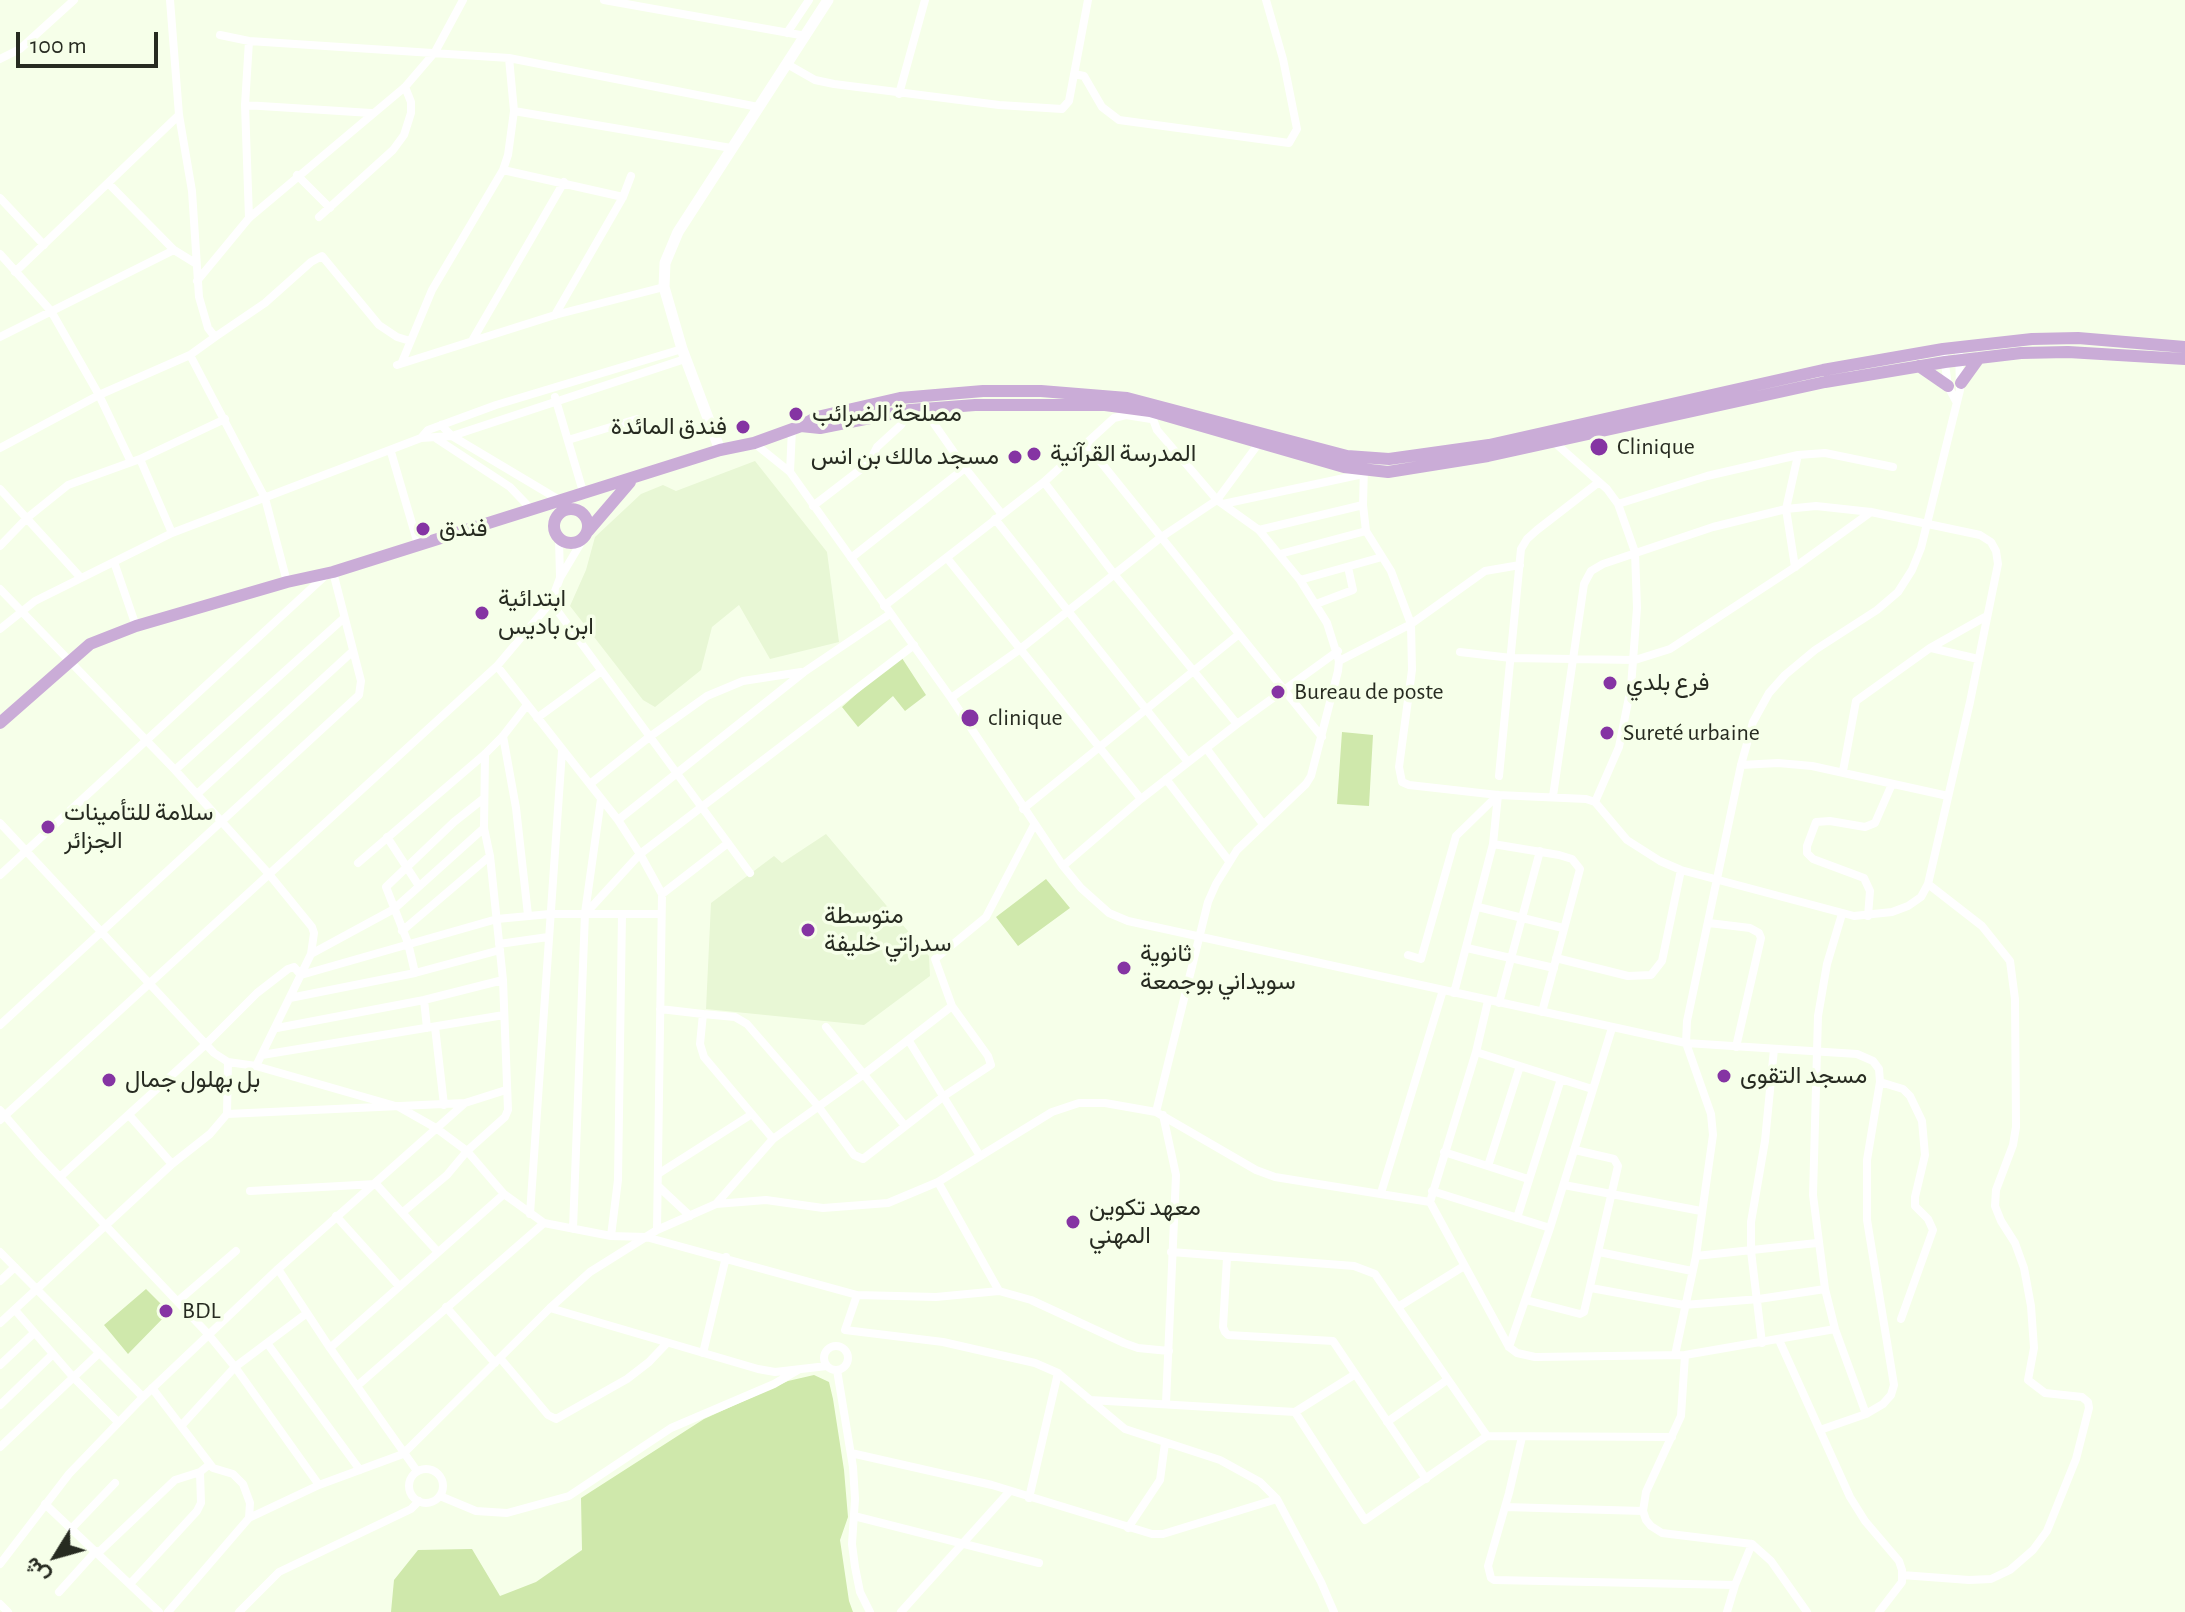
<!DOCTYPE html>
<meta charset="utf-8">
<style>
body{margin:0}
#map{position:relative;width:2185px;height:1612px;overflow:hidden;background:#f6ffe9;font-family:"Alegreya Sans",Vazirmatn,sans-serif}
canvas{display:block}
.north{position:absolute;left:16px;top:1516px;width:80px;height:80px;-webkit-text-stroke:6px #f6ffe9;paint-order:stroke;rotate:233deg;font-size:22px;font-weight:700;line-height:32px;text-align:center;color:#272b21}
.north::after{content:'';display:block;margin:auto;width:28px;height:36px;background:#272b21;clip-path:polygon(50% 0,100% 100%,50% 72%,0 100%)}
.scale{position:absolute;left:16px;top:32px;width:142px;height:36px;box-sizing:border-box;border:4px solid #272b21;border-top:0;padding-left:10px;font-size:24px;line-height:28px;white-space:nowrap;color:#272b21;-webkit-text-stroke:6px #f6ffe9;paint-order:stroke}
</style>
<div id="map">
<canvas width="2185" height="1612"></canvas>
<div class="north">ش</div>
<div class="scale">100 m</div>
</div>
<script>
const g = document.querySelector('canvas').getContext('2d');
g.lineJoin = 'round';
function fill(path, color) {
  g.fillStyle = color;
  g.fill(path, 'evenodd');
}
function shape(rows) {
  const path = new Path2D();
  for (const r of rows) {
    if (r.length === 3) {
      path.moveTo(r[0] + r[2], r[1]);
      path.arc(r[0], r[1], r[2], 0, 2 * Math.PI);
      continue;
    }
    path.moveTo(r[0], r[1]);
    for (let i = 2; i < r.length; i += 2) path.lineTo(r[i], r[i + 1]);
  }
  return path;
}
function stroke(path, color, width, dash) {
  g.strokeStyle = color;
  g.lineWidth = width;
  g.lineCap = dash ? 'butt' : 'round';
  g.setLineDash(dash || []);
  g.stroke(path);
}
function drawText(font, color, halo, rows, align = 'center') {
  g.font = font + ' "Alegreya Sans",Vazirmatn,sans-serif';
  g.lineWidth = 7;
  g.setLineDash([]);
  g.textBaseline = 'middle';
  g.strokeStyle = halo;
  g.fillStyle = color;
  for (const [text, x, y, turn = 0] of rows) {
    g.save();
    g.translate(x, y);
    g.rotate((+turn || 0) * Math.PI / 180);
    g.textAlign = isNaN(turn) ? turn : align;
    if (halo) g.strokeText(text, 0, 0);
    g.fillText(text, 0, 0);
    g.restore();
  }
}
fill(shape([
 [755,461,827,552,839,642,770,659,739,605,712,627,701,670,655,707,643,700,570,606,586,570,595,537,641,494,663,485,676,491],
 [826,834,929,956,930,976,864,1025,706,1009,711,903,774,856,782,863]
]), '#e8f7d5');
fill(shape([
 [900,655,926,695,905,711,893,696,858,727,842,707],
 [1342,732,1373,735,1369,806,1337,804],
 [1046,879,1070,908,1018,946,996,917],
 [146,1289,169,1312,128,1354,104,1325],
 [814,1375,829,1382,833,1399,844,1470,848,1517,840,1540,849,1601,853,1612,391,1612,394,1580,418,1550,472,1549,500,1596,536,1582,582,1550,581,1498,704,1419,788,1381]
]), '#cfe8ab');
stroke(shape([
 [604,0,806,36],
 [787,33,809,0],
 [220,35,249,41,509,58,758,107],
 [249,41,245,105,249,218],
 [0,59,20,49,74,0],
 [787,64,815,80,834,84,999,105,1062,109,1069,101,1088,0],
 [1074,74,1084,76,1102,107,1119,120,1289,143,1297,129,1283,59,1266,0],
 [899,94,925,0],
 [245,105,371,113],
 [514,111,731,148],
 [503,170,623,197],
 [297,175,330,208],
 [108,183,174,250],
 [0,198,44,245],
 [319,217,393,150,404,135,411,113,411,102,405,87],
 [0,254,51,311,99,395,131,462],
 [15,272,179,115],
 [197,281,249,218,405,87,435,52,463,0],
 [555,315,623,197,631,176],
 [0,337,174,250,195,263],
 [215,337,265,303,311,262,322,256,379,325,397,337,410,341],
 [473,339,564,182],
 [682,349,496,405,428,430,421,438,452,436,685,359],
 [1943,349,1948,386,1956,401],
 [190,355,265,498,287,582],
 [402,362,432,290,503,170,508,155,514,111,509,58],
 [397,365,555,315,664,287],
 [555,397,584,495],
 [923,408,965,468,1001,513],
 [1150,411,1157,430,1217,500,1259,530,1300,580,1327,623,1339,661,1338,671,1311,776,1306,784,1237,850,1216,884,1208,902,1156,1112],
 [441,425,452,436,561,501],
 [437,439,510,487,532,510],
 [568,440,637,419],
 [1554,442,1607,489,1618,504,1635,552,1637,608,1631,687,1619,747,1595,802],
 [754,443,790,472,792,429],
 [1087,445,1322,737],
 [0,448,99,395,190,355,215,337,208,328,199,297,192,191,179,115,170,0],
 [391,452,418,544],
 [140,459,172,533],
 [1364,466,1363,505,1366,531,1391,571,1411,624,1412,670,1399,767,1402,782,1409,785,1498,795,1586,799,1595,802,1627,840,1660,861,1681,870,1854,916,1892,912,1908,906,1921,897,1928,884,1970,702,1998,564,1996,551,1991,542,1980,535,1871,512,1816,506,1786,509,1713,527,1603,564,1591,571,1584,584,1553,796],
 [790,472,951,698,1063,866,1081,888,1109,913,1128,921,1686,1043,1857,1054,1873,1061,1879,1069,1880,1082,1867,1160,1867,1220,1894,1385,1891,1395,1883,1404,1866,1414,1820,1430],
 [1044,482,1114,574,1237,724],
 [0,489,81,578],
 [1223,504,1363,474],
 [1618,504,1707,476,1798,455,1825,453,1893,467],
 [813,506,869,463,877,447,901,425,910,410],
 [995,519,1188,762],
 [1259,530,1363,505],
 [559,539,560,577],
 [0,546,27,518,68,485,140,459,225,419],
 [1280,554,1366,531],
 [851,558,965,468],
 [947,558,1141,799],
 [114,562,136,626],
 [1795,567,1786,509,1798,455],
 [1300,580,1382,557],
 [0,589,175,770,268,873,312,927,314,933,311,954,256,1066],
 [551,602,750,873],
 [1316,604,1353,590,1348,567],
 [884,606,1044,482,1114,418,1126,415,1151,419],
 [0,629,35,601,172,533,421,438],
 [1931,648,1978,659],
 [1460,652,1511,658,1635,660,1670,649,1795,567,1871,512],
 [1339,661,1411,624,1485,571,1520,565],
 [497,666,618,820,640,854,662,894],
 [951,698,1019,650,1160,538,1217,500,1259,443],
 [537,718,600,672],
 [503,736,516,808,528,915],
 [1206,748,1263,824],
 [1741,765,1778,763,1812,766,1948,796],
 [175,770,344,618],
 [1843,771,1856,701,1930,648,1985,617],
 [1499,776,1521,549,1527,539,1537,530,1599,482],
 [1166,779,1229,861],
 [590,784,648,738,707,696,743,681,801,672],
 [197,794,353,651],
 [1023,809,1238,635],
 [618,820,804,672,890,614],
 [0,823,214,1053,228,1062,256,1066,399,1107,436,1128,467,1151,504,1194,544,1223,611,1236,646,1237,857,1295,936,1297,999,1291],
 [387,837,419,886],
 [1493,844,1559,855,1572,859,1580,869,1542,1012],
 [358,863,485,754,503,736,527,705],
 [1063,866,1141,799,1237,724,1338,651],
 [0,875,326,575],
 [1478,907,1563,928],
 [587,912,640,854,914,645],
 [1842,914,1827,964,1818,1016,1813,1195,1825,1289,1835,1329,1866,1414],
 [1868,916,1870,891,1864,878,1813,859,1807,853,1807,846,1816,822,1830,821,1865,827,1875,823,1892,784],
 [1709,923,1750,928,1759,933,1761,938,1736,1047],
 [402,931,490,856],
 [499,944,548,937],
 [1467,948,1554,968],
 [311,954,394,909,484,828],
 [1408,955,1421,959,1456,836,1498,795,1493,844,1454,993],
 [1556,958,1628,976,1651,975,1662,961,1681,870],
 [415,973,408,943,386,887,454,822,483,799],
 [290,998,415,973,500,950],
 [424,1000,427,1028],
 [1488,1001,1476,1052,1430,1202,1509,1347,1517,1353,1535,1357,1685,1355,1835,1329],
 [1499,1003,1540,851],
 [660,1009,703,1014,700,1044,704,1057,773,1139],
 [703,1014,735,1017,747,1024,818,1106,854,1155,863,1159,944,1096,991,1065,988,1056,952,1006,935,959,986,917,1034,825],
 [0,1025,359,695,361,681,333,572],
 [435,1027,444,1105],
 [826,1027,905,1126],
 [277,1028,424,1000,503,980],
 [909,1041,980,1156],
 [1476,1052,1592,1089],
 [262,1055,504,1015],
 [1880,1082,1903,1089,1910,1096,1922,1121,1925,1155,1915,1197,1915,1206,1928,1219,1933,1230,1901,1319],
 [465,1103,506,1090],
 [0,1110,38,1154,208,1334,235,1367,319,1485],
 [129,1115,172,1164],
 [1163,1115,1176,1175,1166,1403],
 [0,1120,497,666,551,602,560,578,585,536],
 [1444,1152,1528,1179],
 [1488,1166,1520,1066],
 [658,1174,752,1114],
 [60,1177,205,1045,257,993,288,969,294,967,301,975,497,919,550,914,661,914],
 [938,1182,999,1291,1031,1300,1124,1343,1138,1348,1169,1351],
 [1564,1185,1701,1211],
 [658,1186,690,1216],
 [250,1191,376,1184,437,1251],
 [1432,1191,1550,1228],
 [1381,1193,1443,990],
 [716,1204,773,1139,864,1074,952,1006],
 [403,1212,447,1175,467,1151,505,1117,508,1110,503,980,490,856,484,828,485,754],
 [530,1214,562,751],
 [336,1216,399,1286],
 [1517,1218,1561,1079],
 [573,1229,585,913,601,799],
 [657,1230,662,894,728,843],
 [611,1236,618,1180,622,914],
 [0,1252,143,1397],
 [1171,1252,1354,1266,1375,1274,1487,1436,1672,1437],
 [1599,1252,1692,1271],
 [1696,1256,1817,1243],
 [1227,1258,1223,1327,1225,1332,1228,1335,1333,1341,1426,1479],
 [278,1269,330,1348,417,1471],
 [0,1281,15,1267],
 [1591,1288,1684,1305,1759,1299,1825,1289],
 [857,1295,845,1330,943,1342,1035,1363,1058,1373,1125,1429,1220,1460,1260,1482,1277,1499,1321,1582,1334,1612],
 [1526,1300,1580,1314,1584,1312,1618,1166,1614,1159,1575,1150],
 [178,1301,236,1251],
 [446,1307,495,1363],
 [1398,1307,1464,1266],
 [550,1308,758,1369,775,1372,827,1366],
 [15,1310,73,1377,118,1422],
 [0,1323,172,1164,210,1134,227,1114,228,1062],
 [1779,1340,1850,1497,1865,1521,1899,1561,1902,1570,1902,1582,1879,1612],
 [267,1343,360,1470],
 [1762,1343,1751,1251,1751,1222,1765,1141,1774,1049],
 [836,1358,12],
 [1509,1347,1550,1228,1612,1028],
 [330,1348,504,1194],
 [703,1353,726,1257],
 [1675,1355,1696,1256,1713,1135,1711,1114,1686,1043,1687,1021,1741,765,1753,722,1769,693,1785,675,1815,650,1877,610,1898,592,1912,570,1921,548,1960,390,1959,347],
 [1685,1355,1681,1416,1646,1492,1643,1511,1646,1520,1651,1526,1662,1533,1752,1544,1771,1561,1807,1612],
 [500,1358,548,1415,556,1419,627,1379,649,1362,667,1343],
 [0,1365,34,1333],
 [837,1370,853,1467,855,1499,852,1544,855,1567,860,1592,870,1612],
 [1354,1375,1295,1412,1365,1520,1487,1436],
 [357,1386,544,1223],
 [152,1388,213,1468,233,1474,243,1484,250,1503,249,1518],
 [1090,1400,1295,1412],
 [0,1405,53,1354],
 [1387,1422,1447,1380],
 [181,1426,235,1367,307,1313],
 [1522,1437,1509,1493,1488,1566,1491,1578,1494,1580,1735,1585,1752,1544],
 [0,1447,98,1354],
 [851,1453,992,1485,1152,1534,1163,1534,1277,1499],
 [426,1486,17],
 [440,1496,476,1511,507,1513,569,1496,671,1428,774,1384,798,1370],
 [1029,1498,1058,1373],
 [45,1504,159,1612],
 [1505,1507,1643,1511],
 [854,1516,1039,1563],
 [72,1528,115,1483],
 [1128,1528,1160,1480,1165,1443],
 [98,1553,175,1480,200,1472],
 [0,1564,69,1474,143,1397,278,1269,465,1103,227,1114],
 [1902,1575,1969,1580,1991,1579,2010,1570,2033,1550,2047,1531,2076,1459,2089,1408,2088,1402,2082,1397,2045,1393,2028,1380,2034,1348,2031,1306,2024,1268,2015,1243,2001,1221,1995,1206,1996,1190,2013,1145,2016,1127,2015,999,2010,961,1982,926,1928,884],
 [130,1584,197,1511,201,1503,200,1472,210,1464],
 [59,1592,96,1551],
 [0,1604,8,1612],
 [168,1612,249,1518,319,1485,403,1454,550,1308,590,1272,657,1230,716,1204,766,1200,823,1208,888,1203,938,1182,1052,1112,1079,1103,1105,1103,1156,1112,1256,1170,1275,1177,1430,1202],
 [239,1612,279,1572,411,1509,419,1501],
 [901,1612,1009,1492],
 [1727,1612,1735,1585]
]), '#fff', 8);
stroke(shape([
 [720,450,682,349,664,287,665,263,678,232,828,0]
]), '#fff', 11);
stroke(shape([
 [1919,366,1948,386],
 [1961,383,1979,358],
 [801,426,820,428,910,410,975,405,1105,405,1150,411,1344,467,1388,472,1488,456,1825,382,1945,362,2021,353,2068,352,2185,359],
 [571,526,17],
 [588,531,630,482],
 [0,723,90,644,136,626,287,582,333,572,720,450,754,443,801,426,817,417,900,398,983,391,1041,391,1127,398,1347,456,1389,459,1489,445,1823,370,1943,349,2032,339,2078,338,2185,347]
]), '#caacd7', 12);
for (const [x, y, r, color] of [
 [796,414,8,"#8534a3"],
 [743,427,8,"#8534a3"],
 [1599,447,10,"#8534a3"],
 [1034,454,8,"#8534a3"],
 [1015,457,8,"#8534a3"],
 [423,529,8,"#8534a3"],
 [482,613,8,"#8534a3"],
 [1610,683,8,"#8534a3"],
 [1278,692,8,"#8534a3"],
 [970,718,10,"#8534a3"],
 [1607,733,8,"#8534a3"],
 [48,827,8,"#8534a3"],
 [808,930,8,"#8534a3"],
 [1124,968,8,"#8534a3"],
 [1724,1076,8,"#8534a3"],
 [109,1080,8,"#8534a3"],
 [1073,1222,8,"#8534a3"],
 [166,1311,8,"#8534a3"]
]) {
  const dot = new Path2D();
  dot.arc(x, y, r, 0, 2 * Math.PI);
  g.fillStyle = color;
  g.fill(dot);
  stroke(dot, '#f6ffe9', 3);
}
drawText('24px', '#272b21', '#f6ffe9', [
 ["مصلحة الضرائب",812,414],
 ["فندق المائدة",727,427,"right"],
 ["Clinique",1617,447],
 ["المدرسة القرآنية",1050,454],
 ["مسجد مالك بن انس",999,457,"right"],
 ["فندق",439,529],
 ["ابتدائية",498,599],
 ["ابن باديس",498,627],
 ["فرع بلدي",1626,683],
 ["Bureau de poste",1294,692],
 ["clinique",988,718],
 ["Sureté urbaine",1623,733],
 ["سلامة للتأمينات",64,813],
 ["الجزائر",64,841],
 ["متوسطة",824,916],
 ["سدراتي خليفة",824,944],
 ["ثانوية",1140,954],
 ["سويداني بوجمعة",1140,982],
 ["مسجد التقوى",1740,1076],
 ["بل بهلول جمال",125,1080],
 ["معهد تكوين",1089,1208],
 ["المهني",1089,1236],
 ["BDL",182,1311]
], 'left');
</script>
